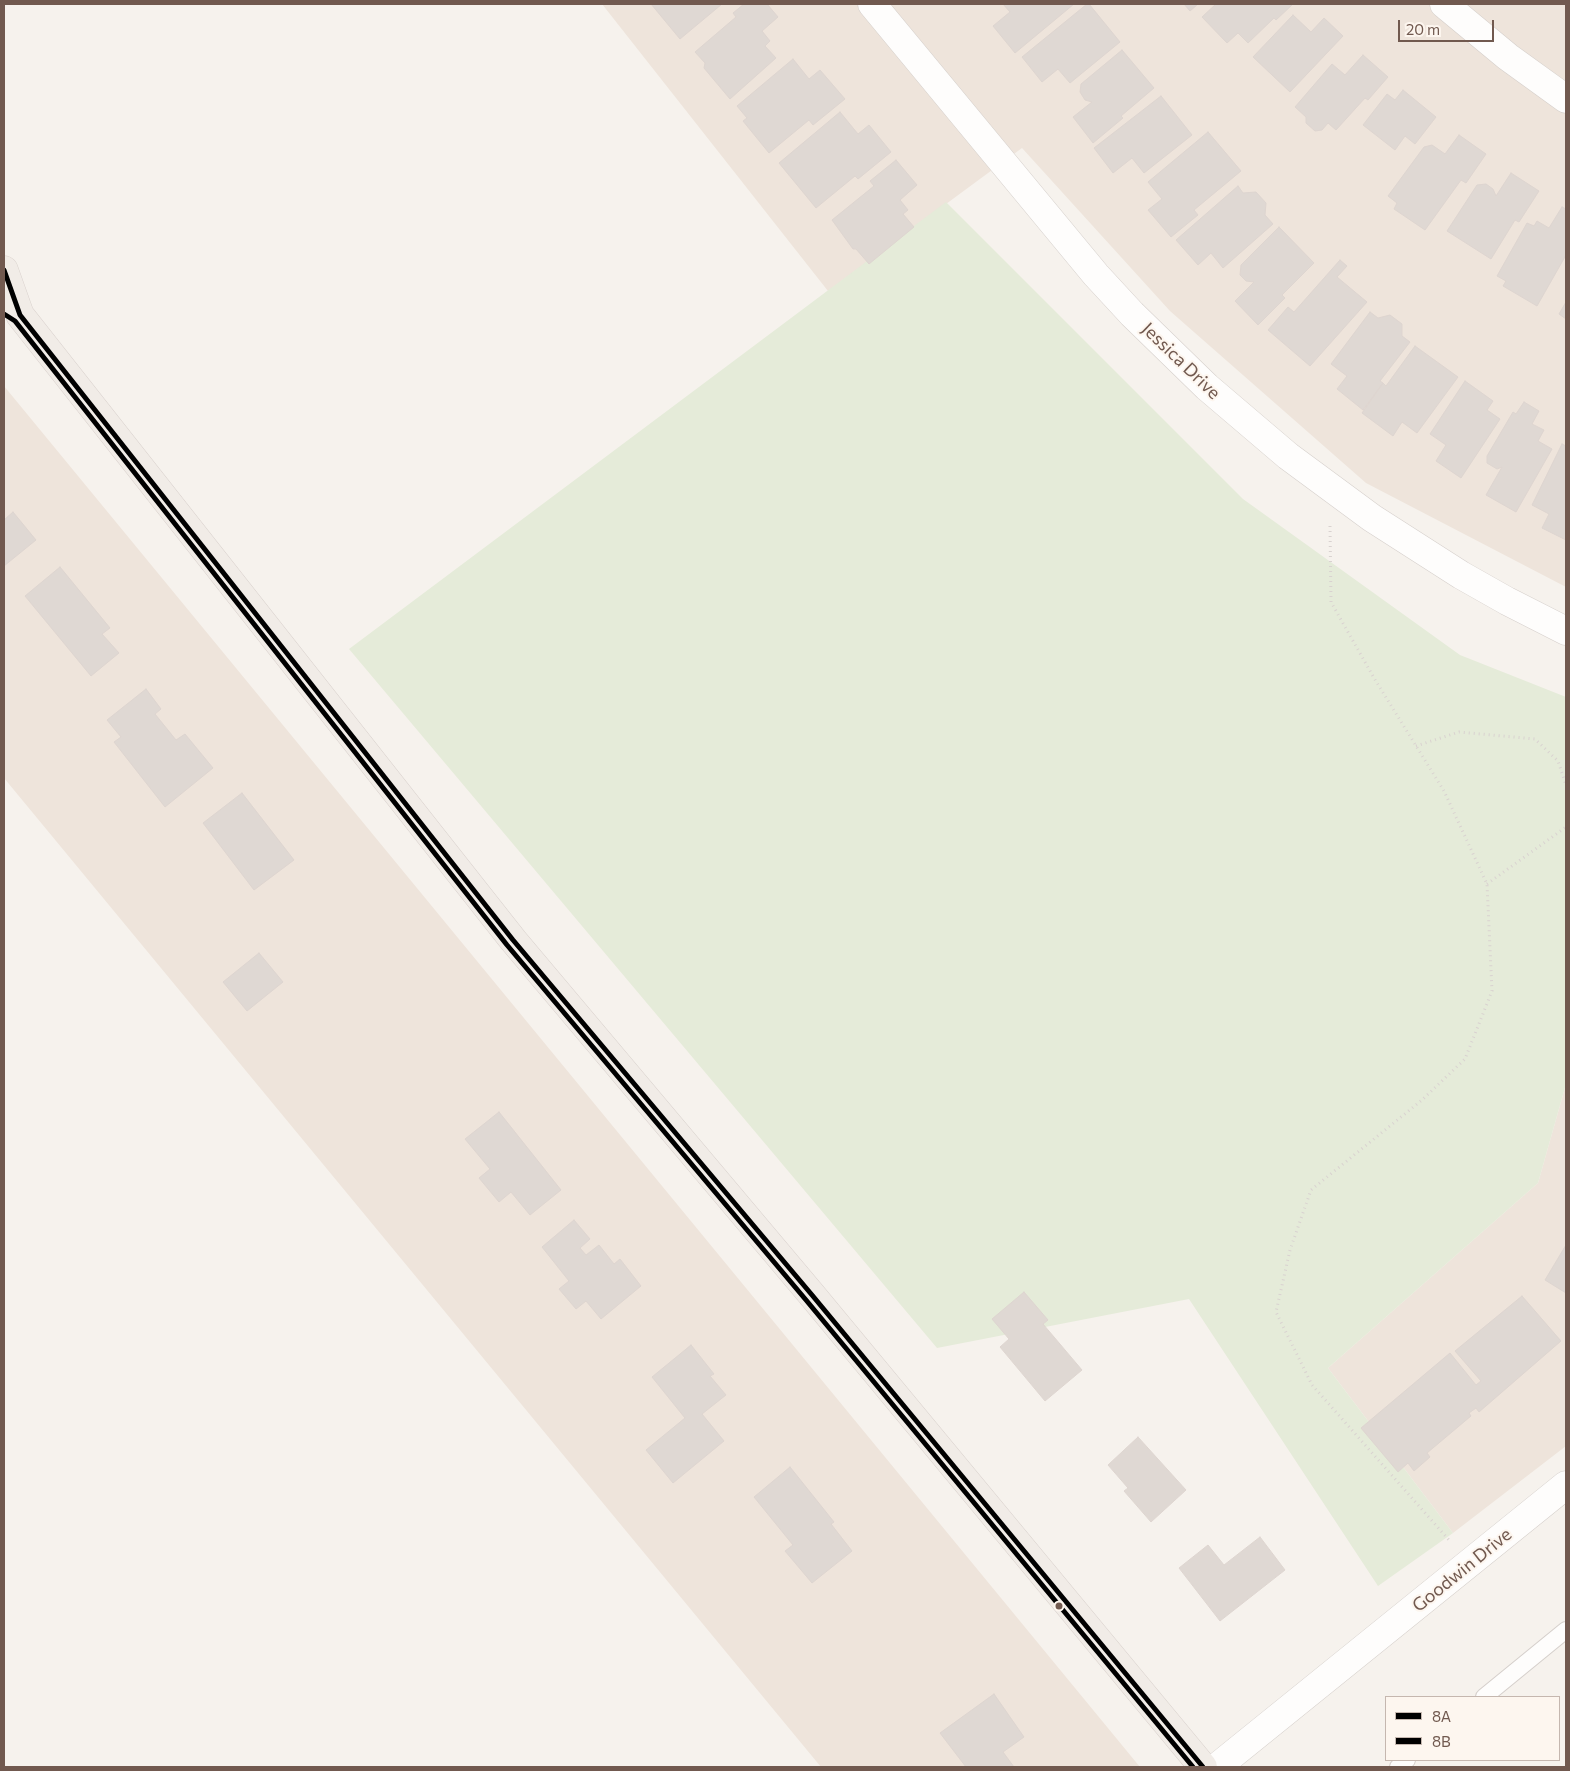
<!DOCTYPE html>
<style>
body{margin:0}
#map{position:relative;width:1570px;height:1771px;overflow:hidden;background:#f6f2ed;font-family:Commissioner,sans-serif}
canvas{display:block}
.frame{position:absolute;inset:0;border:5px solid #71594f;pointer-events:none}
.legend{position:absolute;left:1385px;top:1696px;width:175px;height:65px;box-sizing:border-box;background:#fdf6ef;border:1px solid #c5b7af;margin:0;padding:6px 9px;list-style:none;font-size:15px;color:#71594f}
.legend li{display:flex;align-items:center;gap:10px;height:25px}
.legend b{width:25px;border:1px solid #c5b7af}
.scale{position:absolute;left:1398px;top:20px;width:96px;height:22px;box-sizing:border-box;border:2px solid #71594f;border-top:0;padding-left:6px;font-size:15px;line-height:18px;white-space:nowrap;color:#71594f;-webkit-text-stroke:4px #fdf6ef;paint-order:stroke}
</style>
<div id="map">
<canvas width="1570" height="1771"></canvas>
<div class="frame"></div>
<ul class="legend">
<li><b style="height:6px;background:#000"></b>8A</li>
<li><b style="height:6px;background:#000"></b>8B</li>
</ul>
<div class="scale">20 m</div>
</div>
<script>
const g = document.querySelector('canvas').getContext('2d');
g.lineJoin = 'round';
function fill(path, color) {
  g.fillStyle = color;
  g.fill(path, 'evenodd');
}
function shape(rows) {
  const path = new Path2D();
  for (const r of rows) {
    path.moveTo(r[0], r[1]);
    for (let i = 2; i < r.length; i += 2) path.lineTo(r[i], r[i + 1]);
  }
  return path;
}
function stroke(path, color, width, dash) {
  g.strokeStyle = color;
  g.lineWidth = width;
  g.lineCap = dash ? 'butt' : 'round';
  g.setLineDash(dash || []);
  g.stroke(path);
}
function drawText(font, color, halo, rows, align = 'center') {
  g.font = font + ' Commissioner,sans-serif';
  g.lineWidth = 4;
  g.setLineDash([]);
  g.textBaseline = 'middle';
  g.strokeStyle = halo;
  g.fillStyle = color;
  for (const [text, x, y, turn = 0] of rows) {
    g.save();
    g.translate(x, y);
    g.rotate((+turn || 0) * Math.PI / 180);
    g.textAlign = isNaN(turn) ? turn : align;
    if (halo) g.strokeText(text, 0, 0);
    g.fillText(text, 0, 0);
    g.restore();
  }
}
fill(shape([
 [602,4,1566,4,1566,587,1366,483,1170,311,1022,148,828,291],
 [4,386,1140,1767,821,1767,4,778],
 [1566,1084,1566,1446,1453,1533,1328,1368,1538,1183]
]), '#eee4db');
fill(shape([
 [946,202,1243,499,1460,655,1566,697,1566,1084,1538,1183,1328,1368,1453,1533,1378,1586,1189,1299,937,1348,349,649]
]), '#e5ebd9');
const building = shape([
 [651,4,722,4,680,39,651,4],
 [744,4,767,4,778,17,762,31,770,41,765,46,776,58,730,99,704,68,705,63,695,52,736,17,733,13,744,4],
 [1003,4,1074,4,1015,53,993,26,1010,12,1003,4],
 [1087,4,1089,4,1120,42,1070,83,1058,69,1042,82,1022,57,1087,4],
 [1184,4,1198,4,1190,11,1184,4],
 [1216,4,1293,4,1276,20,1274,18,1248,43,1238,33,1227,43,1202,17,1216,4],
 [1293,15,1311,32,1324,18,1343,36,1290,92,1253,57,1293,15],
 [1122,50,1154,88,1121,116,1123,118,1093,143,1073,117,1092,102,1085,100,1080,92,1081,84,1122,50],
 [1363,55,1388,77,1368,100,1365,98,1336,130,1328,123,1322,130,1315,131,1306,123,1306,117,1295,107,1332,64,1345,75,1363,55],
 [793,59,809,79,820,70,845,99,813,125,809,120,769,153,743,121,747,118,737,106,793,59],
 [1403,90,1436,117,1415,144,1405,136,1395,150,1363,125,1387,94,1395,100,1403,90],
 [1161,96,1192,135,1144,173,1132,158,1113,173,1094,148,1161,96],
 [840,112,858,134,869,125,891,152,858,179,855,176,816,208,779,163,840,112],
 [1208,132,1241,171,1194,210,1198,215,1171,237,1148,210,1162,199,1148,182,1208,132],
 [1459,135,1486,154,1466,183,1461,180,1425,230,1394,209,1397,203,1388,196,1424,147,1432,145,1445,154,1459,135],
 [896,160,917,185,900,200,908,210,903,214,914,227,869,264,856,249,853,249,832,220,874,186,870,181,896,160],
 [1511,173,1539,191,1519,222,1515,220,1491,259,1447,231,1477,185,1486,184,1493,189,1496,196,1511,173],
 [1238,186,1243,193,1256,192,1266,203,1265,215,1273,224,1223,268,1211,253,1198,265,1176,240,1238,186],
 [1562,207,1566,209,1566,255,1537,306,1503,286,1506,281,1497,276,1527,223,1534,226,1537,221,1549,228,1562,207],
 [1279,227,1314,263,1282,295,1285,298,1258,325,1235,301,1254,282,1246,281,1240,275,1241,265,1279,227],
 [1340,260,1347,266,1337,277,1367,302,1310,366,1268,330,1288,307,1294,312,1340,260],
 [1566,302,1566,319,1559,314,1566,302],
 [1370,312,1378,318,1390,315,1402,324,1402,336,1410,342,1380,381,1383,383,1363,410,1337,389,1347,376,1331,364,1370,312],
 [1415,346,1458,377,1417,433,1402,422,1393,436,1362,413,1383,383,1386,386,1415,346],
 [1465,381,1493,401,1487,410,1500,419,1461,478,1436,461,1446,445,1430,434,1465,381],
 [1524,402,1539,411,1532,424,1544,430,1538,441,1552,449,1516,512,1486,495,1502,467,1497,469,1487,463,1487,456,1513,412,1516,414,1524,402],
 [1562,444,1566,446,1566,540,1542,528,1549,514,1532,505,1562,444],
 [13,512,36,540,4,566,4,520,13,512],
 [60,567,110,628,102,634,119,653,91,676,25,596,60,567],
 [146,689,161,709,155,714,176,740,185,734,213,768,165,807,114,742,121,737,107,720,146,689],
 [242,793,294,860,254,890,203,823,242,793],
 [259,953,283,982,247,1011,223,982,259,953],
 [499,1112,561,1190,530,1215,511,1192,499,1202,479,1178,490,1169,465,1139,499,1112],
 [574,1220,590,1239,580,1248,586,1255,599,1245,614,1264,620,1259,641,1286,601,1319,586,1301,576,1309,559,1289,569,1281,542,1247,574,1220],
 [1566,1245,1566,1293,1545,1280,1566,1245],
 [1024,1292,1048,1320,1043,1324,1082,1370,1045,1401,1000,1347,1009,1339,992,1319,1024,1292],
 [1522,1296,1561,1341,1479,1412,1476,1408,1469,1413,1471,1416,1427,1453,1430,1457,1414,1471,1408,1463,1398,1472,1361,1428,1450,1353,1476,1385,1481,1381,1455,1351,1522,1296],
 [691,1345,714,1374,710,1376,726,1395,702,1414,724,1441,673,1483,646,1450,685,1418,652,1377,691,1345],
 [1138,1437,1186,1490,1151,1522,1124,1491,1128,1488,1108,1465,1138,1437],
 [790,1467,834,1522,831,1524,852,1551,812,1583,785,1551,793,1545,754,1497,790,1467],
 [1260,1537,1285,1570,1220,1621,1179,1568,1208,1545,1224,1565,1260,1537],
 [994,1694,1024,1737,1003,1752,1014,1767,966,1767,940,1733,994,1694]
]);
fill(building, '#dfd8d3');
stroke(building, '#ded5d0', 1);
const service = shape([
 [1484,1697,1566,1630],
 [1398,1767,1407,1760]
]);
const minor = shape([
 [872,4,1096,275,1132,314,1207,387,1288,456,1372,518,1461,575,1507,601,1566,631]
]);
const tertiary = shape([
 [1444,4,1508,57,1566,99],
 [1217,1767,1566,1485]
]);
const primary = shape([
 [4,270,20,315,513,940,812,1295,1203,1767]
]);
stroke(service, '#d5cfcb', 18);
stroke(minor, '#d5cfcb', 29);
stroke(tertiary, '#d5cfcb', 29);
stroke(primary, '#d7cfcb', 29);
stroke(shape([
 [1330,526,1331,602,1374,678,1444,791,1487,884,1492,991,1465,1059,1422,1100,1311,1190,1290,1250,1276,1312,1312,1385,1449,1540],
 [1416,746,1459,732,1535,739,1558,761,1566,785],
 [1487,884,1566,827]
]), '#d9d2d0', 3, [1, 4]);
stroke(service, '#fefdfc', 16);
stroke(minor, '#fefdfc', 28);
stroke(tertiary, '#fefdfc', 28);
stroke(primary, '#f1ece7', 28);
stroke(shape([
 [4,270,20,315,513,940,812,1295,1203,1767]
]), '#000', 5);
stroke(shape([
 [4,314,15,321,507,945,806,1300,1193,1767]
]), '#000', 5);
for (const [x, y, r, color] of [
 [1059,1606,4.5,"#71594f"]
]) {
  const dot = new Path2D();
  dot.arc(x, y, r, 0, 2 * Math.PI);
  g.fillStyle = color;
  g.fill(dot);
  stroke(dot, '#fdf6ef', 2);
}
drawText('18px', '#71594f', '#fdf6ef', [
 ["Jessica Drive",1181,361,44],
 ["Goodwin Drive",1462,1570,-39]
]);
</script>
